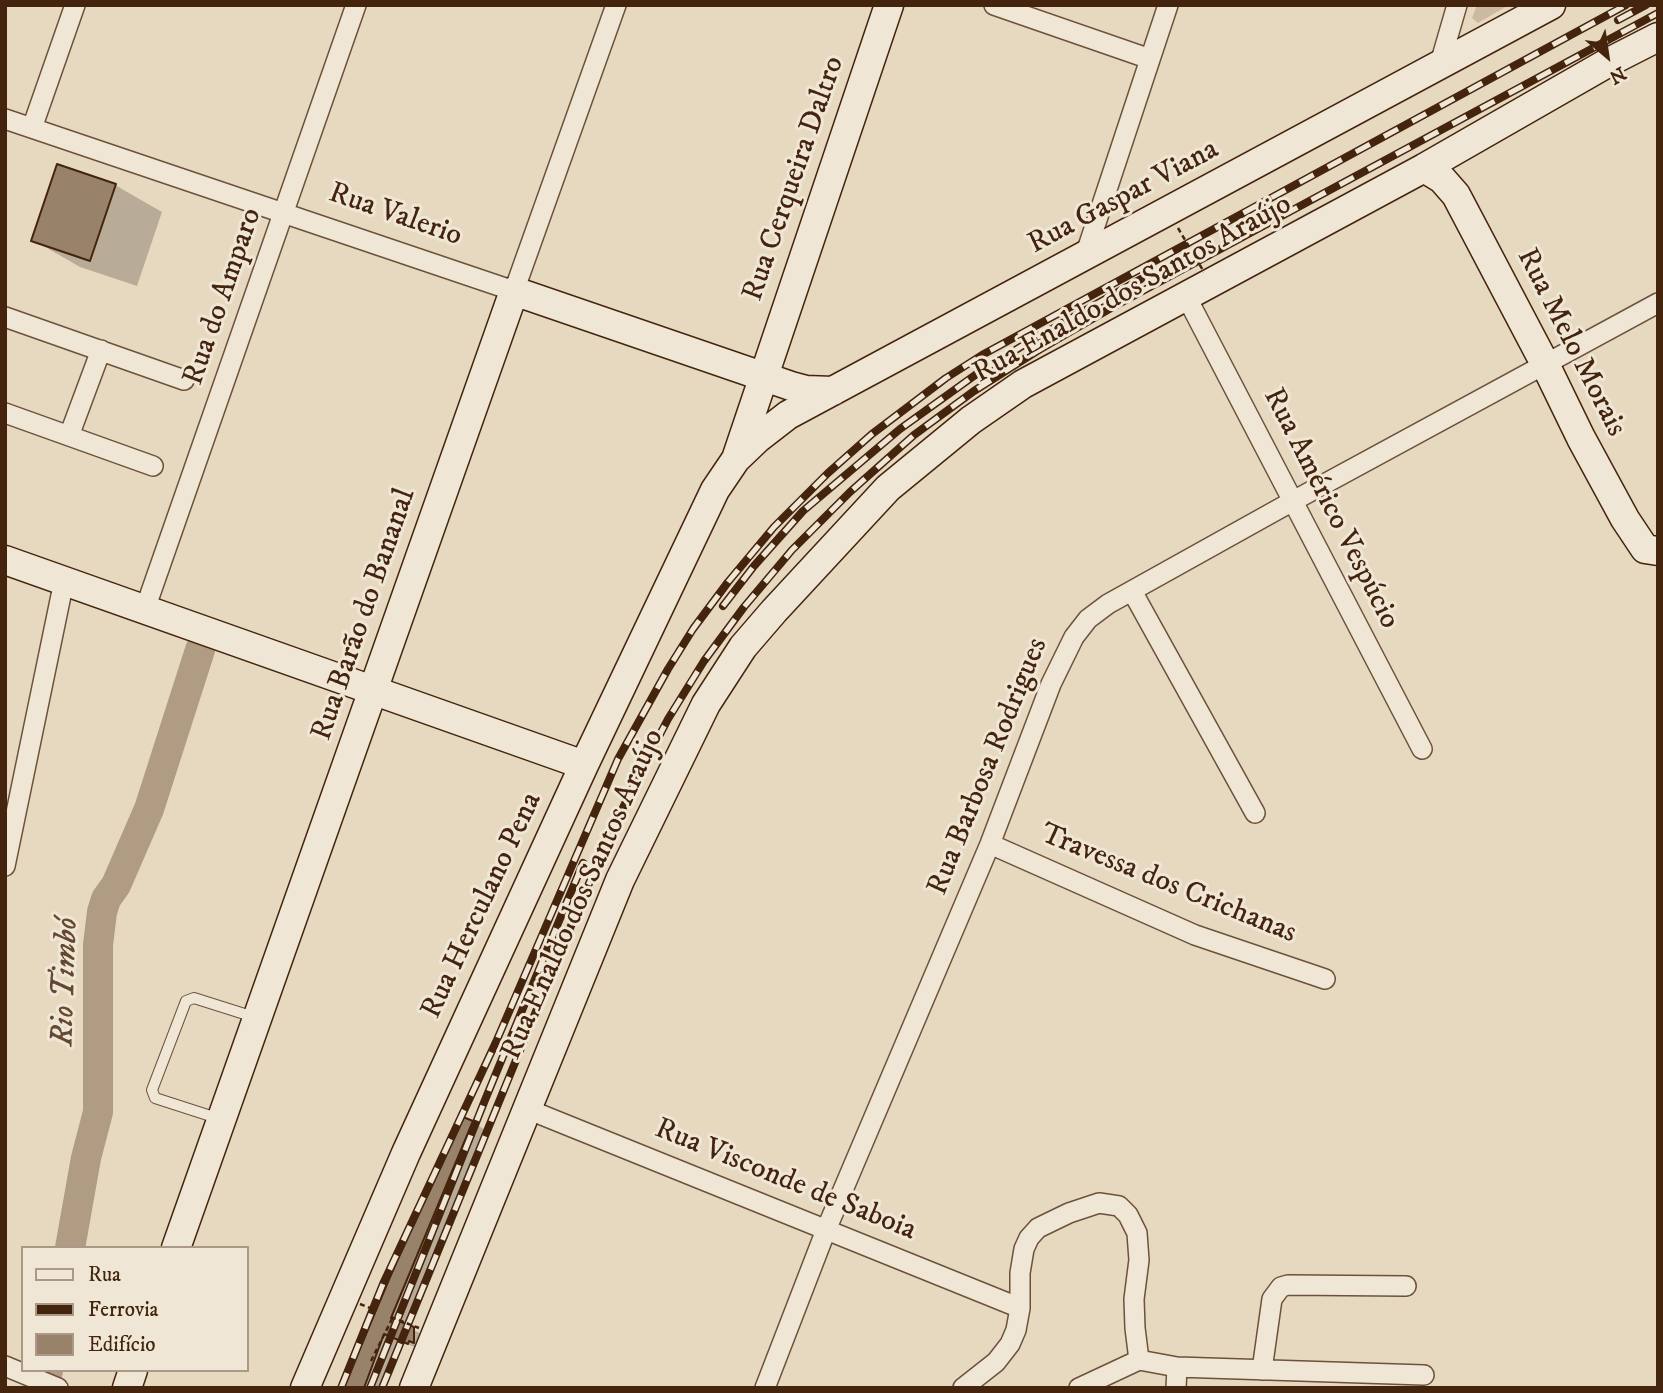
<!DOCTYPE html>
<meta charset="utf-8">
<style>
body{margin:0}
#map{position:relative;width:1663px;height:1393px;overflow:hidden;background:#e7d8c0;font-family:"IM FELL DW Pica",serif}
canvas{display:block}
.frame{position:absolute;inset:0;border:7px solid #44240d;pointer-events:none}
.legend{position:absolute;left:21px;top:1246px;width:228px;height:126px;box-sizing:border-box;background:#efe6d6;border:2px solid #ab9886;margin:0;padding:9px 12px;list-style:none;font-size:21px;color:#44240d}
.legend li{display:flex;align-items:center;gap:14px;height:35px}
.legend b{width:35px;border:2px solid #ab9886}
.north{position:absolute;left:1572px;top:21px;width:70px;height:70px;-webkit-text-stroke:5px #efe6d6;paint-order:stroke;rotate:151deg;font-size:19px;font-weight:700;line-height:28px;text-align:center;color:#44240d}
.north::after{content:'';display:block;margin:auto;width:24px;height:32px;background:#44240d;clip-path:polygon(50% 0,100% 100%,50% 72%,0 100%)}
</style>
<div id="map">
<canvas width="1663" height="1393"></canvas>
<div class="frame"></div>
<ul class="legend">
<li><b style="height:9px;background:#efe6d6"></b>Rua</li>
<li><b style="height:9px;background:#44240d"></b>Ferrovia</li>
<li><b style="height:19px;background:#99826a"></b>Edifício</li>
</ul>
<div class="north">N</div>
</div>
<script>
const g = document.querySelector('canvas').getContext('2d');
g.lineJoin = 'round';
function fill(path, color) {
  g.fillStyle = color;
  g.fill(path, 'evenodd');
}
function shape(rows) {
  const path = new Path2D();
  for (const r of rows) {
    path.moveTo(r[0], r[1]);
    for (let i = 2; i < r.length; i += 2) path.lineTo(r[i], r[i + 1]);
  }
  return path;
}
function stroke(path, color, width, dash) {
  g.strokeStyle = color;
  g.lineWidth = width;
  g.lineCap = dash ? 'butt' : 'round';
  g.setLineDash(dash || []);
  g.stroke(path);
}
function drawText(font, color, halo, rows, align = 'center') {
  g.font = font + ' "IM FELL DW Pica",serif';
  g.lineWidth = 6;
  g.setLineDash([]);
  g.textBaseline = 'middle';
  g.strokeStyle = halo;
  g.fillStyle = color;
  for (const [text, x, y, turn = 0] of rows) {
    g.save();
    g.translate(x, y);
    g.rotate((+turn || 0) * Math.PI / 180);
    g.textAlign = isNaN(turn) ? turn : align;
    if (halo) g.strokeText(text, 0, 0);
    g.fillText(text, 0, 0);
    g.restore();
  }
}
fill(shape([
 [1477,5,1509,5,1478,23,1472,18]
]), '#cbb9a2');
fill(shape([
 [115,185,162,212,137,286,80,267,33,240],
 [472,1122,487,1131,406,1326,429,1338,424,1351,400,1341,382,1388,345,1388]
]), '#0003');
stroke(shape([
 [70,1248,86,1158,98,1112,98,945,102,912,106,899,116,885,149,809,200,650],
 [48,1371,48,1370]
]), '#b09b83', 30);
const building = shape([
 [57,164,116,184,90,261,31,241,57,164],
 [463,1117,473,1121,391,1318,414,1327,414,1343,409,1341,408,1344,384,1334,364,1388,343,1388,399,1256,463,1117]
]);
fill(building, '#99826a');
stroke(building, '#44240d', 2);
const lane = shape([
 [220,1119,155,1098,152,1090,186,1001,194,998,254,1017]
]);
const street = shape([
 [994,5,1150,59],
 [1439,67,1457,5],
 [5,119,514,291,616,5],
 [32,128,75,5],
 [1085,256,1168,5],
 [1186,296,1422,749],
 [5,317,184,380],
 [5,413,153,466],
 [69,436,101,350],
 [1132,591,1255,813],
 [145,609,356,5],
 [990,844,1195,935,1325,979],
 [5,866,64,581],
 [527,1109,1020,1308],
 [5,1366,58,1388],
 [1262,1370,1272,1299,1281,1287,1288,1285,1406,1286],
 [765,1388,826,1230,990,844,1051,684,1074,637,1088,619,1108,604,1293,501,1658,303],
 [963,1388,996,1362,1010,1344,1016,1330,1020,1308,1020,1273,1024,1249,1029,1238,1038,1228,1069,1213,1099,1203,1119,1206,1128,1215,1137,1233,1139,1260,1134,1299,1135,1328,1139,1360],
 [1079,1388,1139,1360,1177,1367,1424,1375],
 [1176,1388,1177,1367]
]);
const secondary = shape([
 [1424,168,1442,179,1456,195,1545,364,1581,438,1625,519,1645,549,1658,551],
 [737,456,889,5],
 [5,560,584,765],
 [176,1248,514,291,791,386,806,390,833,391],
 [127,1388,133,1370],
 [305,1388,406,1153,584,765,715,490,736,459,757,439,788,415,1551,5],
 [414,1388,620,880,706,704,743,647,774,611,888,488,971,420,1023,384,1424,168,1609,62,1658,37]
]);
stroke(lane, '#6d513a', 12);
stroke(street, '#6d513a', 22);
stroke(secondary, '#44240d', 31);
stroke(shape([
 [371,1361,393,1317]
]), '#44240d', 2.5, [5, 3.5]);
stroke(lane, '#efe6d6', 10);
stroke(street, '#efe6d6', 19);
stroke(secondary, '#efe6d6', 28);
const rail = shape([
 [1618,20,1646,5],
 [723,606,754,566,803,511,900,429,978,373,1027,343,1141,279],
 [341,1388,383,1284,496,1042,618,759,668,669,693,629,728,582,774,527,828,473,872,434,946,378,982,355,1626,5],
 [370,1388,485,1100,583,863],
 [382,1388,568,933,610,834,642,769,668,719,704,661,744,607,792,550,850,492,914,435,974,391,1037,351,1111,308,1658,13]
]);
stroke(rail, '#44240d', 8);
stroke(rail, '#efe6d6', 5, [16]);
stroke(shape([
 [1178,228,1204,272],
 [360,1304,375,1310],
 [391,1317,419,1328]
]), '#44240d', 2.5, [5, 3.5]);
drawText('30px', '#44240d', '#efe6d6', [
 ["Rua Cerqueira Daltro",795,179,-71],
 ["Rua Gaspar Viana",1124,198,-28],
 ["Rua Valerio",395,216,19],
 ["Rua Enaldo dos Santos Araújo",1133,290,-29],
 ["Rua do Amparo",224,297,-71],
 ["Rua Melo Morais",1570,343,63],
 ["Rua Américo Vespúcio",1330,509,63],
 ["Rua Barão do Bananal",365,615,-71],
 ["Rua Barbosa Rodrigues",989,767,-68],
 ["Travessa dos Crichanas",1168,885,22],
 ["Rua Enaldo dos Santos Araújo",584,895,-66],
 ["Rua Herculano Pena",483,906,-65],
 ["Rua Visconde de Saboia",785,1181,22]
]);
drawText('italic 32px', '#644830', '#efe6d6', [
 ["Rio Timbó",67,982,-88]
]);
</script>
